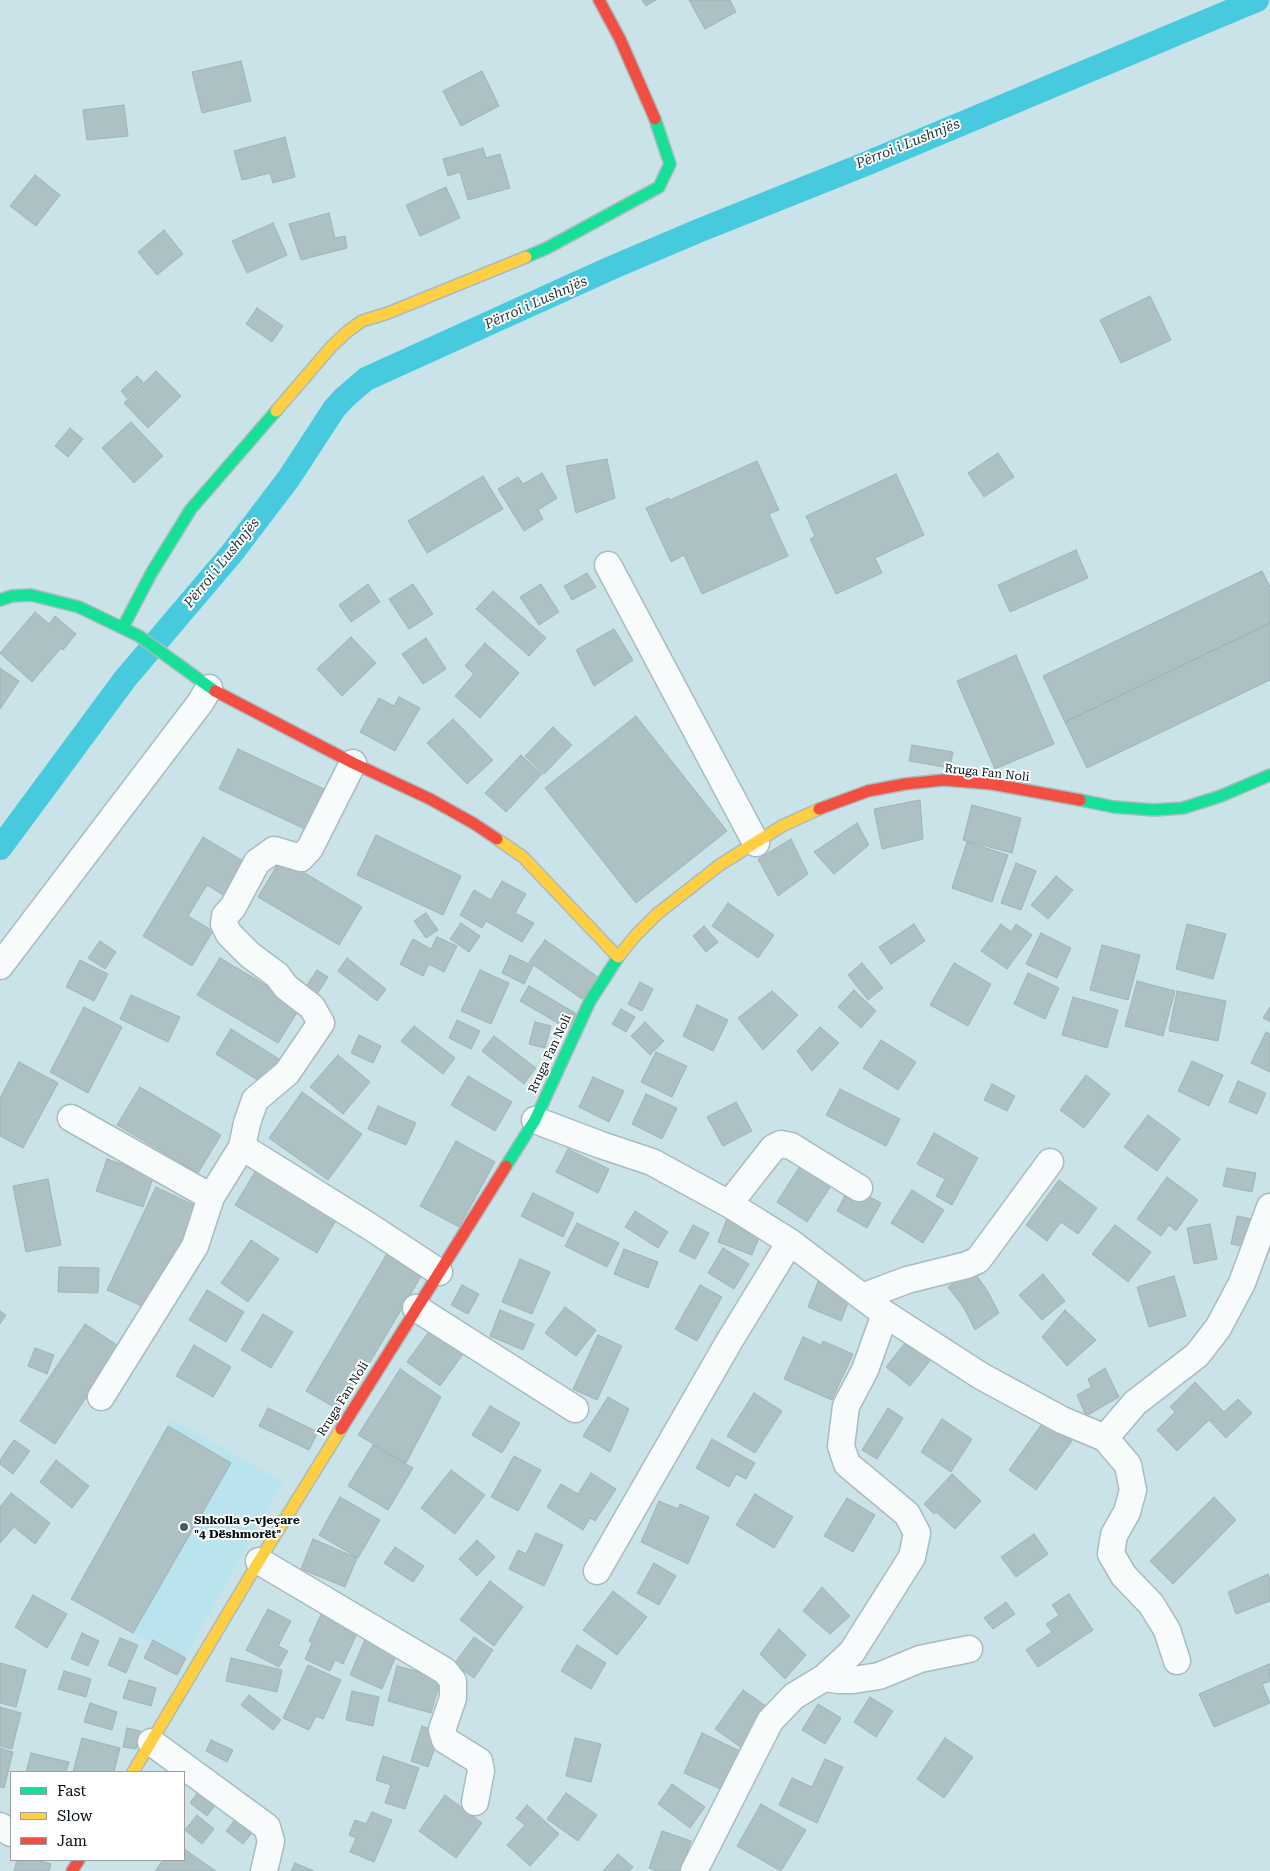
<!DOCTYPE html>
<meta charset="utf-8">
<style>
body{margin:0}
#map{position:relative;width:1270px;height:1871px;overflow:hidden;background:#cae3e8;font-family:"Roboto Serif",serif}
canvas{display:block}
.legend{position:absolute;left:10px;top:1771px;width:175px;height:90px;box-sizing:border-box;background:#fff;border:1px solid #9a9fa1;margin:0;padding:6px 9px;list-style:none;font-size:15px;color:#021014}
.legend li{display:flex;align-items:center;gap:10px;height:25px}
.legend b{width:25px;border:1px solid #9a9fa1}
</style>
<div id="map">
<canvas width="1270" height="1871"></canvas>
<ul class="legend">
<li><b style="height:6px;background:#16e098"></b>Fast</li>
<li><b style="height:6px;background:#ffcf43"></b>Slow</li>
<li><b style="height:6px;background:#f24e42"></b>Jam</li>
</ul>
</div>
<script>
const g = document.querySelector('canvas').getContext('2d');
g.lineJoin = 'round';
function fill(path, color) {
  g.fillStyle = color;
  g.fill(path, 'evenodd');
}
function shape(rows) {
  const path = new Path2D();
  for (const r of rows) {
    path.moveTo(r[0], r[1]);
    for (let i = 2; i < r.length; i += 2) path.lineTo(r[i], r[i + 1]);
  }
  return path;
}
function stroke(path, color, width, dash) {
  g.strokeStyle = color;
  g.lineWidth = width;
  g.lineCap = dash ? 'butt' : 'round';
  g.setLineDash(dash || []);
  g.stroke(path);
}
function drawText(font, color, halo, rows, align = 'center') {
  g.font = font + ' "Roboto Serif",serif';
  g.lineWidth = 4;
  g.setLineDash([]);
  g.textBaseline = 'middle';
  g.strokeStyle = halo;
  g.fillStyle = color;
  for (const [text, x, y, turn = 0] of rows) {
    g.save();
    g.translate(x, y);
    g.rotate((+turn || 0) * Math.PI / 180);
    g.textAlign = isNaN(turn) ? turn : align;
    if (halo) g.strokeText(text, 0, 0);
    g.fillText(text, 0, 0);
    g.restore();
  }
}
fill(shape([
 [171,1419,283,1482,183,1661,71,1599]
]), '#bae4ed');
stroke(shape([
 [0,848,125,679,232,553,289,478,334,409,344,398,366,379,611,268,698,231,863,165,1257,0]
]), '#48cade', 24);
const building = shape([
 [642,0,656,0,646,6,642,0],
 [689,0,730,0,736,12,705,29,689,0],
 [241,61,251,101,202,113,192,72,241,61],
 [482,71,499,106,461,126,443,91,482,71],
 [124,105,128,136,87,140,83,110,124,105],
 [285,137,295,177,273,183,270,173,242,180,234,151,285,137],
 [483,148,486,158,500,154,510,188,468,200,460,172,448,176,443,159,483,148],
 [35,175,60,195,36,226,10,206,35,175],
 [446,187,460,218,420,236,406,205,446,187],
 [329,213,335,238,345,236,347,248,301,260,289,224,329,213],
 [273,223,287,255,247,273,232,241,273,223],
 [164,230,183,254,157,275,138,252,164,230],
 [1150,296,1171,340,1121,363,1100,320,1150,296],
 [257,308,283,326,272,342,246,324,257,308],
 [156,371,181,396,148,428,124,403,156,371],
 [137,376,143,382,127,398,121,391,137,376],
 [131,422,163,456,134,483,102,448,131,422],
 [70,428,83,439,68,457,55,446,70,428],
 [998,453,1014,477,984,497,968,473,998,453],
 [607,459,615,498,576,513,566,466,607,459],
 [757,461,779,510,769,514,788,556,702,594,684,555,671,562,646,508,669,498,670,500,757,461],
 [542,473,557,498,538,510,543,519,524,531,498,489,518,477,523,484,542,473],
 [896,474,924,535,875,558,882,573,836,594,810,539,815,536,806,516,896,474],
 [483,476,503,509,427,553,408,521,483,476],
 [1076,550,1088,578,1010,612,998,585,1076,550],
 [1262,571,1270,587,1270,623,1065,722,1043,676,1262,571],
 [587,573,596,587,572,600,564,586,587,573],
 [368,584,380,602,351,622,339,605,368,584],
 [413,584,433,614,409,629,389,599,413,584],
 [541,584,559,612,539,625,520,597,541,584],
 [493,591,546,638,529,656,476,609,493,591],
 [35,612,49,624,55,616,76,634,63,650,61,648,32,682,0,653,35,612],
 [1270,623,1270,680,1087,768,1065,722,1270,623],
 [614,629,633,660,594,686,576,650,614,629],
 [351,637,376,663,342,696,317,669,351,637],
 [426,638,446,669,423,684,402,654,426,638],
 [485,643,519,673,480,718,455,696,474,674,465,666,485,643],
 [1016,655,1054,744,995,769,957,681,1016,655],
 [0,668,19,681,0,709,0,668],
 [399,697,420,708,395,751,360,732,379,698,394,706,399,697],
 [636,716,727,831,636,903,545,788,636,716],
 [453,719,493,760,467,784,427,743,453,719],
 [553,727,572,745,544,774,525,756,553,727],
 [912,745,953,752,950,768,909,761,912,745],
 [238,749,324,789,305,829,219,789,238,749],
 [521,755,542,774,506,812,485,793,521,755],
 [920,800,923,839,882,849,874,809,920,800],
 [972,805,1021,818,1012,853,963,840,972,805],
 [857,823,869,845,834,874,814,852,857,823],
 [376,835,461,876,443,915,357,875,376,835],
 [203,837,248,864,228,898,207,885,188,916,213,931,192,966,143,936,203,837],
 [791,839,808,874,778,896,758,859,791,839],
 [967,842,1008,855,992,902,952,888,967,842],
 [281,859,362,907,339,945,258,897,281,859],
 [1016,863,1036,871,1021,910,1001,903,1016,863],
 [1056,876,1073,890,1048,919,1031,905,1056,876],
 [502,881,526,894,515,913,534,923,522,942,486,921,482,928,460,915,474,890,491,900,502,881],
 [728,903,774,935,758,958,712,926,728,903],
 [426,913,438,930,426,938,414,921,426,913],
 [461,923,480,936,469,952,450,939,461,923],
 [914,924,925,941,891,964,879,947,914,924],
 [1001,924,1011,932,1016,924,1032,935,1007,969,981,951,1001,924],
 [1187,924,1226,934,1213,979,1176,969,1187,924],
 [704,926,718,942,706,952,693,936,704,926],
 [1041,933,1071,948,1057,978,1026,964,1041,933],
 [437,937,457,946,444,972,429,964,423,976,400,964,413,939,431,949,437,937],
 [545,940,598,977,582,999,529,962,545,940],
 [100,941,116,952,105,969,88,958,100,941],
 [1102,945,1140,955,1128,1000,1090,990,1102,945],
 [510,955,533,966,524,984,502,973,510,955],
 [220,958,301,1006,278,1043,197,995,220,958],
 [347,958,386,989,377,1001,338,971,347,958],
 [80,960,108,974,94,1001,66,987,80,960],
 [862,963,883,988,868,1000,848,975,862,963],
 [954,963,991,984,968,1026,930,1005,954,963],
 [317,970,328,977,314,999,303,991,317,970],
 [480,970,509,983,491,1024,461,1011,480,970],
 [1028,973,1059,988,1045,1019,1014,1004,1028,973],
 [1137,981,1175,991,1163,1036,1125,1026,1137,981],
 [640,982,653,989,642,1011,628,1004,640,982],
 [529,986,577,1014,568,1029,520,1001,529,986],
 [854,990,876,1011,861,1028,838,1007,854,990],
 [772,991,798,1015,763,1050,738,1018,772,991],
 [1177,991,1226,1001,1218,1041,1169,1031,1177,991],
 [131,995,180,1017,168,1042,120,1019,131,995],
 [1073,997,1118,1010,1107,1048,1062,1035,1073,997],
 [697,1005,728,1020,713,1051,683,1036,697,1005],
 [84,1007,122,1027,88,1093,50,1072,84,1007],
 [1270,1007,1270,1022,1263,1018,1270,1007],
 [621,1009,635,1017,626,1032,612,1024,621,1009],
 [457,1020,480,1031,471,1049,449,1038,457,1020],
 [535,1022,551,1026,545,1048,529,1044,535,1022],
 [645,1022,664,1041,650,1055,631,1036,645,1022],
 [414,1026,455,1058,443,1074,401,1041,414,1026],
 [820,1027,839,1043,812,1071,797,1051,820,1027],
 [231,1029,279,1059,264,1084,216,1054,231,1029],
 [1266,1032,1270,1034,1270,1072,1251,1063,1266,1032],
 [359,1035,381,1046,373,1063,351,1053,359,1035],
 [494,1036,536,1068,524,1084,482,1051,494,1036],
 [881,1040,916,1062,898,1090,863,1068,881,1040],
 [656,1052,687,1066,672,1097,641,1082,656,1052],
 [338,1055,370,1082,343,1114,310,1087,338,1055],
 [1192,1061,1223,1075,1209,1106,1178,1091,1192,1061],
 [19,1062,58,1083,23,1148,0,1136,0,1098,19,1062],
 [1086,1075,1110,1094,1084,1128,1060,1110,1086,1075],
 [468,1076,512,1102,495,1131,451,1105,468,1076],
 [593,1077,624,1091,609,1122,579,1107,593,1077],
 [1238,1081,1266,1093,1257,1114,1229,1102,1238,1081],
 [992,1084,1015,1096,1007,1111,984,1100,992,1084],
 [140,1087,221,1135,198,1173,117,1125,140,1087],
 [840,1089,900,1119,886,1146,826,1115,840,1089],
 [302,1092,362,1134,328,1180,269,1138,302,1092],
 [646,1094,677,1108,662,1139,632,1124,646,1094],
 [736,1102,752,1131,723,1146,707,1117,736,1102],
 [378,1106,416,1123,406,1145,368,1129,378,1106],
 [1148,1115,1180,1139,1157,1171,1124,1147,1148,1115],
 [934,1133,978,1158,952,1205,936,1196,945,1179,917,1164,934,1133],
 [456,1141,495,1162,459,1227,420,1206,456,1141],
 [568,1149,609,1169,598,1193,556,1172,568,1149],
 [107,1159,154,1175,143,1207,96,1191,107,1159],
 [802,1163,833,1183,807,1222,777,1202,802,1163],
 [258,1167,339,1215,317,1253,235,1205,258,1167],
 [1227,1168,1256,1173,1252,1192,1223,1186,1227,1168],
 [1167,1177,1198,1200,1176,1231,1169,1225,1161,1236,1137,1219,1167,1177],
 [48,1179,61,1245,26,1252,13,1186,48,1179],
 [1059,1180,1097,1208,1078,1234,1061,1222,1047,1241,1026,1225,1059,1180],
 [850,1186,881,1203,867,1228,837,1211,850,1186],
 [156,1187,198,1207,148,1309,107,1290,156,1187],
 [912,1190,944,1210,923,1243,891,1223,912,1190],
 [533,1193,574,1213,563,1237,521,1216,533,1193],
 [635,1211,668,1232,658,1248,625,1227,635,1211],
 [728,1216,762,1230,752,1255,718,1242,728,1216],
 [1237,1216,1257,1220,1251,1248,1231,1244,1237,1216],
 [577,1223,619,1243,607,1267,565,1246,577,1223],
 [1210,1224,1217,1259,1194,1264,1187,1228,1210,1224],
 [693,1225,709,1233,695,1259,679,1251,693,1225],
 [1115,1225,1151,1252,1128,1282,1092,1254,1115,1225],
 [251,1240,279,1259,248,1302,221,1283,251,1240],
 [723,1248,749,1264,734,1289,708,1273,723,1248],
 [624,1249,658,1262,648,1288,614,1274,624,1249],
 [388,1252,423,1273,341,1411,306,1391,388,1252],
 [520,1259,550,1272,532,1314,502,1302,520,1259],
 [59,1267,99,1268,98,1293,58,1292,59,1267],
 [973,1271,987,1290,999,1313,975,1330,964,1308,948,1287,973,1271],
 [1043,1274,1065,1301,1042,1320,1019,1295,1043,1274],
 [1174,1276,1186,1316,1149,1327,1137,1287,1174,1276],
 [818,1282,851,1295,841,1321,808,1307,818,1282],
 [462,1285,479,1294,468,1314,451,1305,462,1285],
 [700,1285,722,1297,697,1341,675,1329,700,1285],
 [207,1290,244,1312,226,1342,189,1320,207,1290],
 [565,1307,596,1330,576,1356,545,1333,565,1307],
 [500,1310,534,1324,523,1350,490,1336,500,1310],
 [1065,1310,1096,1340,1067,1366,1042,1337,1065,1310],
 [0,1311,6,1315,0,1324,0,1311],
 [263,1314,293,1332,271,1368,241,1350,263,1314],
 [85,1324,120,1347,55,1444,20,1421,85,1324],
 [433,1326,466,1350,440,1386,407,1362,433,1326],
 [598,1335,622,1346,597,1400,573,1389,598,1335],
 [803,1337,821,1345,823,1341,853,1354,832,1400,784,1379,803,1337],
 [909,1338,933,1357,910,1386,886,1367,909,1338],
 [194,1345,231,1367,213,1397,176,1376,194,1345],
 [35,1348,54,1355,47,1374,28,1366,35,1348],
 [1105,1368,1119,1397,1086,1416,1077,1395,1091,1387,1088,1379,1105,1368],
 [400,1369,441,1397,406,1463,358,1435,400,1369],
 [1195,1382,1224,1412,1238,1399,1252,1413,1226,1438,1209,1420,1177,1451,1157,1430,1175,1412,1170,1407,1195,1382],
 [754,1393,782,1411,755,1453,727,1436,754,1393],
 [608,1397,629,1409,610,1452,583,1436,608,1397],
 [490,1406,520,1423,502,1453,472,1435,490,1406],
 [268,1408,318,1432,309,1450,259,1426,268,1408],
 [888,1408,903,1418,877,1459,862,1450,888,1408],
 [942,1419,972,1439,951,1472,921,1452,942,1419],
 [1044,1421,1072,1441,1036,1490,1009,1470,1044,1421],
 [168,1426,231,1463,133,1633,71,1599,168,1426],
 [712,1439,755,1463,746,1479,736,1474,729,1487,696,1468,712,1439],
 [14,1440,30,1451,13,1474,0,1464,0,1460,14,1440],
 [373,1445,413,1468,388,1510,348,1486,373,1445],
 [514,1456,541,1470,518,1511,491,1497,514,1456],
 [56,1460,89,1486,72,1508,40,1482,56,1460],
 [451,1470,485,1495,455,1534,421,1508,451,1470],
 [591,1473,616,1489,595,1521,590,1518,583,1530,547,1507,561,1484,578,1494,591,1473],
 [952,1474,981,1501,955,1529,936,1512,934,1514,924,1504,952,1474],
 [11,1493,50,1523,35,1544,14,1527,0,1543,0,1507,11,1493],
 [755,1494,793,1517,774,1548,736,1525,755,1494],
 [340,1497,380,1520,358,1558,319,1535,340,1497],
 [1214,1497,1236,1520,1173,1584,1150,1561,1214,1497],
 [847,1498,875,1515,853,1552,824,1536,847,1498],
 [659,1501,678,1509,680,1504,709,1517,688,1564,641,1542,659,1501],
 [536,1533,563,1545,544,1586,509,1569,518,1550,526,1554,536,1533],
 [1034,1534,1048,1554,1016,1577,1001,1557,1034,1534],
 [313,1539,357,1558,345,1587,301,1569,313,1539],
 [477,1540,495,1557,477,1576,459,1559,477,1540],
 [395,1547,424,1566,413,1582,384,1563,395,1547],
 [654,1563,676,1576,659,1605,637,1593,654,1563],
 [1268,1574,1270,1579,1270,1601,1236,1614,1228,1592,1268,1574],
 [490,1581,523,1607,494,1646,460,1620,490,1581],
 [822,1587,850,1616,830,1634,803,1611,822,1587],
 [613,1591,647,1617,617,1655,583,1630,613,1591],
 [1069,1594,1093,1630,1038,1667,1026,1650,1052,1632,1046,1624,1059,1615,1052,1605,1069,1594],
 [33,1595,67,1614,47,1648,15,1627,33,1595],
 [1006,1602,1015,1614,993,1629,984,1618,1006,1602],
 [324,1608,361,1625,343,1664,335,1660,330,1671,305,1659,312,1643,309,1641,324,1608],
 [268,1609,291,1621,278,1646,288,1651,279,1667,246,1650,268,1609],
 [779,1629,806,1655,785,1679,760,1654,779,1629],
 [82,1633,99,1641,88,1666,71,1659,82,1633],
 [366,1637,398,1651,382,1689,350,1675,366,1637],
 [474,1637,493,1650,474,1678,454,1664,474,1637],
 [120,1638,138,1645,126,1673,108,1665,120,1638],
 [153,1640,186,1658,177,1675,144,1658,153,1640],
 [577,1645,606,1663,591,1689,561,1671,577,1645],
 [231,1658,282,1670,277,1692,226,1681,231,1658],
 [0,1663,26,1670,16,1707,0,1703,0,1663],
 [1269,1664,1270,1681,1262,1684,1270,1703,1214,1727,1199,1694,1269,1664],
 [308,1665,341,1680,323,1719,316,1716,309,1730,283,1718,308,1665],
 [397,1666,441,1678,431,1713,388,1701,397,1666],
 [64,1671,91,1679,86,1697,58,1689,64,1671],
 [129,1680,156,1688,151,1706,123,1698,129,1680],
 [743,1690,770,1709,742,1748,715,1729,743,1690],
 [352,1691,379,1697,373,1726,346,1720,352,1691],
 [249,1695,281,1720,273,1730,241,1705,249,1695],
 [870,1697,893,1711,876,1737,854,1722,870,1697],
 [90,1703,117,1712,112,1730,84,1722,90,1703],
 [818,1704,841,1718,825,1744,802,1730,818,1704],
 [0,1707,21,1713,12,1749,0,1746,0,1707],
 [422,1726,440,1733,428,1767,411,1761,422,1726],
 [127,1728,140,1731,136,1749,123,1747,127,1728],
 [702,1733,740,1751,723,1790,684,1773,702,1733],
 [82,1738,120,1748,114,1772,73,1772,82,1738],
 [575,1738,601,1744,591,1782,566,1776,575,1738],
 [945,1738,973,1757,944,1798,917,1779,945,1738],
 [211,1740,233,1750,227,1762,206,1751,211,1740],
 [0,1748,13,1752,4,1788,0,1787,0,1748],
 [31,1753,69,1762,66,1772,26,1772,31,1753],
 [383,1756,419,1768,405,1809,385,1803,391,1785,376,1780,383,1756],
 [825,1759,843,1767,817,1823,779,1805,792,1778,812,1787,825,1759],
 [672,1784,705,1807,690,1828,658,1804,672,1784],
 [201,1788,218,1801,207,1816,190,1803,201,1788],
 [566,1793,597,1815,578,1841,547,1819,566,1793],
 [445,1795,482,1823,456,1858,419,1831,445,1795],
 [761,1804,806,1830,781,1871,737,1846,761,1804],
 [527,1805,559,1834,530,1866,507,1845,525,1825,516,1818,527,1805],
 [372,1812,392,1820,374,1862,350,1852,356,1838,349,1835,355,1820,366,1824,372,1812],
 [197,1815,214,1829,202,1844,185,1830,197,1815],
 [238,1816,255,1829,243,1844,226,1831,238,1816],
 [662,1831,691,1841,680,1871,657,1871,649,1868,662,1831],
 [184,1849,216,1871,155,1871,163,1860,184,1860,184,1849],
 [618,1854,633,1867,629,1871,603,1871,618,1854],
 [17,1860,37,1860,51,1864,49,1871,14,1871,17,1860],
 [295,1863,314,1871,291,1871,295,1863]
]);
fill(building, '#adc1c5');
stroke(building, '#9fb3b7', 1);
const street = shape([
 [608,565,756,843],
 [0,966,200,703,209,688],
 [71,1118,211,1197],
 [535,1120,601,1145,652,1162,729,1204,790,1242,885,1314,981,1376,1062,1420,1105,1438],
 [242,1147,247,1123,255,1100,287,1073,321,1023,312,1007,286,987,277,975,250,955,229,934,224,924,225,916,233,907,257,862,274,850,301,858,310,848,353,763],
 [729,1204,773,1148,781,1144,791,1146,859,1188],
 [862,1297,907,1280,967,1265,978,1260,1050,1162],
 [416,1308,575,1409],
 [101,1397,195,1246,211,1197,242,1147,369,1226,439,1272],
 [259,1561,445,1671,453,1681,453,1698,442,1730,445,1740,479,1761,481,1771,475,1802],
 [597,1571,730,1340,790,1242],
 [1177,1661,1167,1630,1151,1604,1124,1576,1111,1554,1114,1535,1127,1512,1133,1490,1128,1465,1105,1438,1135,1403,1197,1355,1218,1328,1242,1283,1270,1207],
 [824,1678,839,1680,853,1680,879,1676,920,1659,969,1649],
 [151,1742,267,1827,271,1841,264,1871],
 [0,1826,11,1833],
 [694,1871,770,1721,794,1696,824,1678,852,1652,912,1557,917,1533,907,1514,847,1464,841,1446,846,1406,865,1370,885,1314]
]);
const fast = shape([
 [526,257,547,248,659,187,670,164,655,119],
 [0,600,12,596,31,595,79,607,139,636,215,691],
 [123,627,152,572,191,509,276,411],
 [1080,800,1114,807,1154,810,1183,808,1221,796,1270,775],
 [506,1166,535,1120,590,1001,619,956]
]);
const slow = shape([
 [276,411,331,347,348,331,362,321,388,313,526,257],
 [497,839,523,857,618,957],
 [619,956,635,936,657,914,721,864,782,826,819,809],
 [133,1772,259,1561,341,1429]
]);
const jam = shape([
 [599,0,620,39,655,119],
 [215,691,353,763,430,799,473,823,497,839],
 [819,809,868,791,905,784,944,780,992,784,1080,800],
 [341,1429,506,1166],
 [72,1871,79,1860]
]);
stroke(street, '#a8bcc0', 29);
stroke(fast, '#a8bcc0', 14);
stroke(slow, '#a8bcc0', 14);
stroke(jam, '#a8bcc0', 14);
stroke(street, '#f7fbfc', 26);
stroke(fast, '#16e098', 11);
stroke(slow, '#ffcf43', 11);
stroke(jam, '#f24e42', 11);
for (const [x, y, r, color] of [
 [184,1527,5,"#485a5e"]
]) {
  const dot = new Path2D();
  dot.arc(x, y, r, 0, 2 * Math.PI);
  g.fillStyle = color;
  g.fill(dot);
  stroke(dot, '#fff', 2);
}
drawText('12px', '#021014', '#fff', [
 ["Rruga Fan Noli",987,773,6],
 ["Rruga Fan Noli",550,1054,-65],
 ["Rruga Fan Noli",343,1399,-58]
]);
drawText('bold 12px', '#021014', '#fff', [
 ["Shkolla 9-vjeçare",194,1520],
 ["\"4 Dëshmorët\"",194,1534]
], 'left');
drawText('italic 14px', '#1c3439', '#fff', [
 ["Përroi i Lushnjës",908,144,-22],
 ["Përroi i Lushnjës",536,303,-24],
 ["Përroi i Lushnjës",222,563,-51]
]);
</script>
